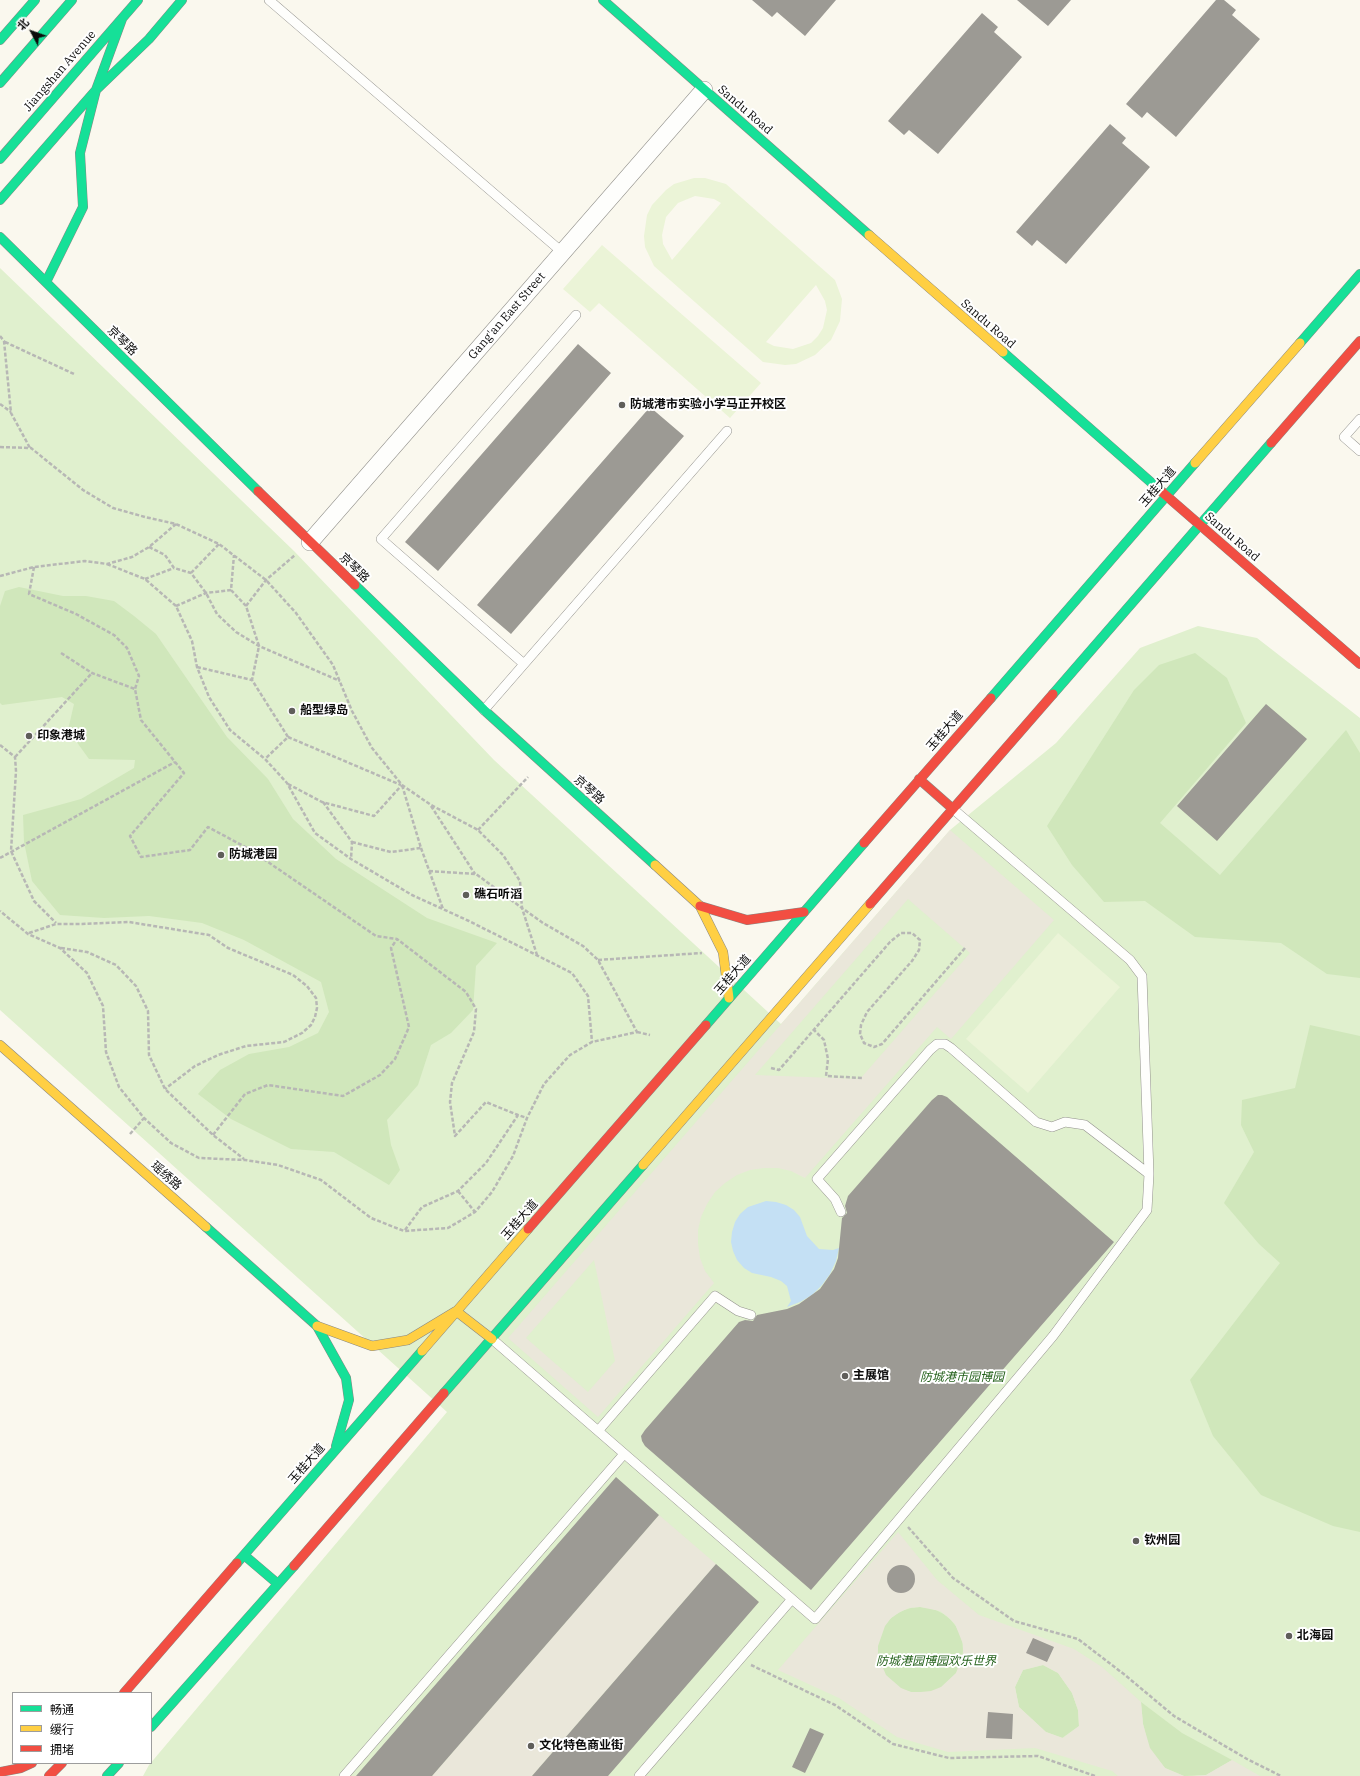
<!DOCTYPE html>
<meta charset="utf-8">
<style>
body{margin:0}
#map{position:relative;width:1360px;height:1776px;overflow:hidden;background:#faf8ee;font-family:"IBM Plex Serif","Noto Sans SC",serif}
canvas{display:block}
.legend{position:absolute;left:12px;top:1692px;width:140px;height:72px;box-sizing:border-box;background:#fff;border:1px solid #9d9d9d;margin:0;padding:5px 7px;list-style:none;font-size:12px;color:#0b0b0b}
.legend li{display:flex;align-items:center;gap:8px;height:20px}
.legend b{width:20px;border:1px solid #9d9d9d}
.north{position:absolute;left:12px;top:12px;width:40px;height:40px;-webkit-text-stroke:3px #fff;paint-order:stroke;rotate:311deg;font-size:11px;font-weight:700;line-height:16px;text-align:center;color:#0b0b0b}
.north::after{content:'';display:block;margin:auto;width:14px;height:18px;background:#0b0b0b;clip-path:polygon(50% 0,100% 100%,50% 72%,0 100%)}
</style>
<div id="map">
<canvas width="1360" height="1776"></canvas>
<ul class="legend">
<li><b style="height:5px;background:#16e098"></b>畅通</li>
<li><b style="height:5px;background:#ffcf43"></b>缓行</li>
<li><b style="height:5px;background:#f24e42"></b>拥堵</li>
</ul>
<div class="north">北</div>
</div>
<script>
const g = document.querySelector('canvas').getContext('2d');
g.lineJoin = 'round';
function fill(path, color) {
  g.fillStyle = color;
  g.fill(path, 'evenodd');
}
function shape(rows) {
  const path = new Path2D();
  for (const r of rows) {
    if (r.length === 3) {
      path.moveTo(r[0] + r[2], r[1]);
      path.arc(r[0], r[1], r[2], 0, 2 * Math.PI);
      continue;
    }
    path.moveTo(r[0], r[1]);
    for (let i = 2; i < r.length; i += 2) path.lineTo(r[i], r[i + 1]);
  }
  return path;
}
function stroke(path, color, width, dash) {
  g.strokeStyle = color;
  g.lineWidth = width;
  g.lineCap = dash ? 'butt' : 'round';
  g.setLineDash(dash || []);
  g.stroke(path);
}
function drawText(font, color, halo, rows, align = 'center') {
  g.font = font + ' "IBM Plex Serif","Noto Sans SC",serif';
  g.lineWidth = 4;
  g.setLineDash([]);
  g.textBaseline = 'middle';
  g.strokeStyle = halo;
  g.fillStyle = color;
  for (const [text, x, y, turn = 0] of rows) {
    g.save();
    g.translate(x, y);
    g.rotate((+turn || 0) * Math.PI / 180);
    g.textAlign = isNaN(turn) ? turn : align;
    if (halo) g.strokeText(text, 0, 0);
    g.fillText(text, 0, 0);
    g.restore();
  }
}
fill(shape([
 [0,268,294,551,494,760,781,1024,950,830,1056,743,1140,648,1198,626,1257,638,1360,718,1360,1776,143,1776,149,1765,447,1412,0,1010]
]), '#e0f0ce');
fill(shape([
 [19,587,63,596,86,596,114,601,134,616,156,634,227,737,268,779,293,819,336,859,427,918,497,943,476,966,473,1010,451,1033,431,1045,418,1085,387,1120,391,1145,400,1170,389,1185,334,1152,291,1149,231,1119,198,1094,220,1070,249,1054,289,1047,318,1033,329,1012,321,982,244,940,202,923,149,916,104,918,60,915,32,881,24,842,23,815,81,799,134,768,135,760,89,759,68,730,74,704,62,697,2,705,0,703,0,606,5,591],
 [1195,653,1227,678,1246,723,1160,823,1220,875,1346,730,1360,753,1360,978,1327,974,1281,943,1195,937,1145,901,1104,902,1072,865,1047,826,1134,690,1159,665],
 [1310,1025,1360,1036,1360,1532,1333,1526,1261,1495,1213,1436,1190,1380,1280,1263,1259,1244,1224,1203,1254,1152,1241,1125,1242,1100,1295,1088],
 [920,1650,43],
 [1043,1665,1058,1673,1072,1693,1078,1710,1079,1726,1062,1738,1046,1732,1019,1707,1015,1687,1023,1670],
 [1141,1702,1182,1733,1232,1760,1206,1775,1184,1776,1165,1768,1149,1748,1143,1724]
]), '#d0e7bb');
fill(shape([
 [694,178,705,178,726,184,835,280,842,299,840,321,831,340,815,355,796,364,785,365,763,362,654,266,645,247,644,236,647,215,652,205,666,190,674,184],
 [695,196,714,199,721,203,672,260,663,244,662,235,666,217,678,203],
 [816,285,825,301,827,310,823,328,818,336,811,343,793,349,774,346,766,342],
 [602,245,761,383,730,418,599,303,590,312,563,289],
 [1058,933,1120,987,1028,1093,966,1039]
]), '#ebf4d7');
fill(shape([
 [950,830,1054,920,951,1039,937,1027,805,1178,791,1171,778,1168,764,1168,750,1170,737,1175,725,1183,715,1192,707,1204,701,1217,698,1230,698,1244,700,1258,705,1271,714,1283,598,1417,508,1338],
 [908,899,970,953,860,1079,755,1075],
 [594,1260,615,1361,588,1392,526,1338],
 [659,1515,716,1564,532,1776,432,1776],
 [898,1532,937,1580,979,1615,1074,1649,1102,1667,1141,1702,1143,1724,1150,1748,1165,1768,1184,1776,1118,1776,1112,1771,1035,1748,948,1752,897,1737,839,1698,778,1670],
 [920,1607,940,1611,948,1617,955,1624,963,1644,963,1654,956,1673,941,1687,931,1691,921,1692,911,1692,901,1688,886,1675,878,1656,878,1646,885,1626,891,1618,900,1612,909,1608],
 [1043,1665,1058,1673,1072,1693,1078,1710,1079,1726,1063,1738,1046,1732,1019,1707,1015,1687,1023,1670],
 [1232,1760,1260,1776,1193,1776,1206,1775]
]), '#eae7da');
fill(shape([
 [766,1201,776,1202,786,1205,794,1210,800,1217,807,1236,819,1249,833,1250,839,1248,836,1261,830,1274,822,1285,812,1295,800,1302,787,1307,791,1301,787,1286,781,1281,771,1277,752,1273,744,1268,737,1260,733,1251,731,1242,732,1232,735,1222,740,1214,748,1207]
]), '#c4e0f4');
fill(shape([
 [752,0,836,0,805,36,777,12,772,17],
 [1017,0,1071,0,1048,26],
 [1216,0,1224,0,1236,10,1232,15,1260,39,1176,137,1147,112,1142,118,1126,104],
 [982,13,998,27,994,32,1022,57,938,154,909,130,904,135,888,121],
 [1110,124,1126,138,1122,143,1150,167,1066,264,1037,240,1032,246,1016,232],
 [578,344,611,373,438,571,405,542],
 [650,407,684,436,511,634,477,605],
 [1266,704,1307,739,1217,841,1177,806],
 [938,1095,942,1095,947,1097,1114,1242,811,1590,645,1446,642,1441,641,1436,645,1430,739,1322,745,1320,753,1321,757,1315,787,1309,799,1304,820,1289,834,1269,838,1258,842,1218,847,1213,845,1206,848,1196,932,1100],
 [616,1477,659,1515,432,1776,356,1776],
 [716,1564,759,1602,608,1776,532,1776],
 [901,1579,14],
 [1033,1638,1054,1647,1047,1662,1026,1653],
 [988,1712,1013,1714,1012,1739,986,1738],
 [810,1728,824,1734,805,1773,792,1767]
]), '#9c9a94');
const lane = shape([
 [269,0,562,252],
 [1360,419,1344,437,1360,451],
 [524,664,381,539,576,315],
 [484,710,727,431],
 [841,1212,835,1199,817,1179,930,1050,937,1044,945,1044,951,1048,1036,1122,1052,1127,1065,1122,1085,1125,1149,1174],
 [492,1339,815,1619,1053,1336,1147,1210,1149,1174,1142,976,1130,960,953,809],
 [598,1431,715,1296,738,1311,751,1315],
 [344,1776,624,1454],
 [639,1776,792,1599]
]);
const street = shape([
 [310,542,704,90]
]);
const fast = shape([
 [603,0,869,235],
 [0,40,35,0],
 [0,83,72,0],
 [0,159,138,0],
 [0,200,96,90,149,39,182,0],
 [0,237,258,491],
 [46,282,83,207,80,153,96,90,122,19],
 [1300,343,1360,274],
 [1003,352,1162,492],
 [355,585,484,710,655,865],
 [1053,694,1271,443],
 [991,698,1195,463],
 [706,1025,864,843],
 [206,1227,317,1326,346,1378,349,1400,336,1446],
 [444,1393,643,1165],
 [244,1555,278,1584],
 [237,1563,422,1351],
 [151,1727,294,1566],
 [107,1776,119,1763]
]);
const slow = shape([
 [869,235,1003,352],
 [1195,463,1300,343],
 [655,865,700,906,723,952,729,998],
 [0,1045,206,1227],
 [643,1165,870,904],
 [317,1326,372,1346,408,1340,456,1311,492,1339],
 [422,1351,528,1229]
]);
const jam = shape([
 [1271,443,1360,341],
 [258,491,355,585],
 [1162,492,1360,664],
 [919,779,953,809],
 [864,843,991,698],
 [870,904,1053,694],
 [700,906,747,920,804,912],
 [528,1229,706,1025],
 [294,1566,444,1393],
 [124,1693,237,1563],
 [0,1772,21,1768,32,1763],
 [49,1776,62,1763]
]);
stroke(lane, '#93928d', 10);
stroke(street, '#93928d', 18);
stroke(fast, '#898884', 10);
stroke(slow, '#898884', 10);
stroke(jam, '#898884', 10);
stroke(shape([
 [0,336,4,341,11,413,30,448],
 [5,342,74,374],
 [0,404,11,412],
 [0,447,31,448,83,490,113,508,145,517,176,524,219,544,266,580,296,613,333,665,352,711,372,748,402,785,431,805,478,830,503,855,520,881,522,908,543,923,583,946,598,960,637,1032,592,1042,570,1055,544,1084,527,1118,513,1156,492,1192,475,1212,448,1228,404,1231,371,1218,321,1180,278,1165,245,1160,199,1158,171,1143,144,1118,119,1087,106,1052,103,1006,87,973,60,948,28,934,0,911],
 [149,547,165,555,174,568,191,573,206,593,217,614,236,632,259,646,340,681],
 [107,564,145,579,176,606,192,641,197,667,209,697,230,730,265,759,287,783,315,833,351,859,412,895,469,921,572,973,588,996,592,1042],
 [34,567,29,594,76,614,114,635,127,648,139,676,135,689],
 [191,573,219,544],
 [0,576,34,567,85,561,107,564,132,557,149,547,176,524],
 [145,579,174,568],
 [231,590,246,606,259,646,252,680,288,737,265,759],
 [176,606,206,593,231,590,234,555],
 [246,606,266,580,295,555],
 [61,653,92,673,135,689,141,720,184,773,130,836,141,857,190,850,208,827,249,849,376,936,397,939],
 [197,667,252,680],
 [288,737,401,785],
 [0,745,15,757,16,771,11,851,34,901,56,923],
 [15,757,92,673],
 [288,784,322,802,374,816,401,786],
 [323,802,352,842,351,859],
 [431,806,475,874],
 [478,830,528,777],
 [352,842,391,852,421,848,402,785],
 [421,848,443,909],
 [0,858,175,762],
 [429,871,476,874,522,908,537,955],
 [29,933,56,924,82,924,129,922,209,935,228,948,293,975,307,986,316,998,317,1008,315,1017,311,1025,302,1033,284,1042,246,1046,218,1055,195,1066,165,1089],
 [61,948,87,952,116,965,136,986,148,1011,149,1055,165,1089,213,1135,244,1159],
 [598,960,702,953],
 [813,1029,824,1040,828,1059,826,1076,862,1078],
 [637,1032,650,1035],
 [771,1068,779,1070,890,942,901,933,912,933,920,940,919,950,912,961,867,1012,861,1025,860,1034,864,1043,874,1047,882,1044,965,948],
 [130,1134,144,1118],
 [213,1135,245,1094,268,1085,343,1096,380,1075,395,1059,409,1027,391,948,397,939,466,992,476,1009,474,1032,452,1083,450,1102,455,1136,486,1102,518,1115],
 [458,1191,475,1212],
 [405,1230,422,1207,458,1191,486,1163,518,1115,527,1118],
 [908,1527,953,1578,1014,1621,1078,1639,1125,1675,1174,1716,1247,1759,1281,1776],
 [751,1665,835,1705,893,1744,949,1758,1038,1756,1095,1776]
]), '#b7b7b5', 2.5, [4, 2]);
stroke(lane, '#fefefc', 9);
stroke(street, '#fefefc', 17);
stroke(fast, '#16e098', 9);
stroke(slow, '#ffcf43', 9);
stroke(jam, '#f24e42', 9);
for (const [x, y, r, color] of [
 [622,405,4,"#5f5e5a"],
 [292,711,4,"#5f5e5a"],
 [29,736,4,"#5f5e5a"],
 [221,855,4,"#5f5e5a"],
 [466,895,4,"#5f5e5a"],
 [845,1376,4,"#5f5e5a"],
 [1136,1541,4,"#5f5e5a"],
 [1289,1636,4,"#5f5e5a"],
 [531,1746,4,"#5f5e5a"]
]) {
  const dot = new Path2D();
  dot.arc(x, y, r, 0, 2 * Math.PI);
  g.fillStyle = color;
  g.fill(dot);
  stroke(dot, '#fff', 1.5);
}
drawText('12px', '#0b0b0b', '#fff', [
 ["Jiangshan Avenue",60,71,-49],
 ["Sandu Road",745,110,41],
 ["Gang'an East Street",507,316,-49],
 ["Sandu Road",988,324,41],
 ["京琴路",122,341,44],
 ["玉桂大道",1158,487,-49],
 ["Sandu Road",1232,537,41],
 ["京琴路",354,568,44],
 ["玉桂大道",945,731,-49],
 ["京琴路",589,790,42],
 ["玉桂大道",733,975,-49],
 ["瑶绣路",166,1176,42],
 ["玉桂大道",520,1220,-49],
 ["玉桂大道",307,1464,-49]
]);
drawText('bold 12px', '#0b0b0b', '#fff', [
 ["防城港市实验小学马正开校区",630,405],
 ["船型绿岛",300,711],
 ["印象港城",37,736],
 ["防城港园",229,855],
 ["礁石听滔",474,895],
 ["主展馆",853,1376],
 ["钦州园",1144,1541],
 ["北海园",1297,1636],
 ["文化特色商业街",539,1746]
], 'left');
drawText('italic 12px', '#25621c', '#fff', [
 ["防城港市园博园",962,1378],
 ["防城港园博园欢乐世界",936,1662]
]);
</script>
